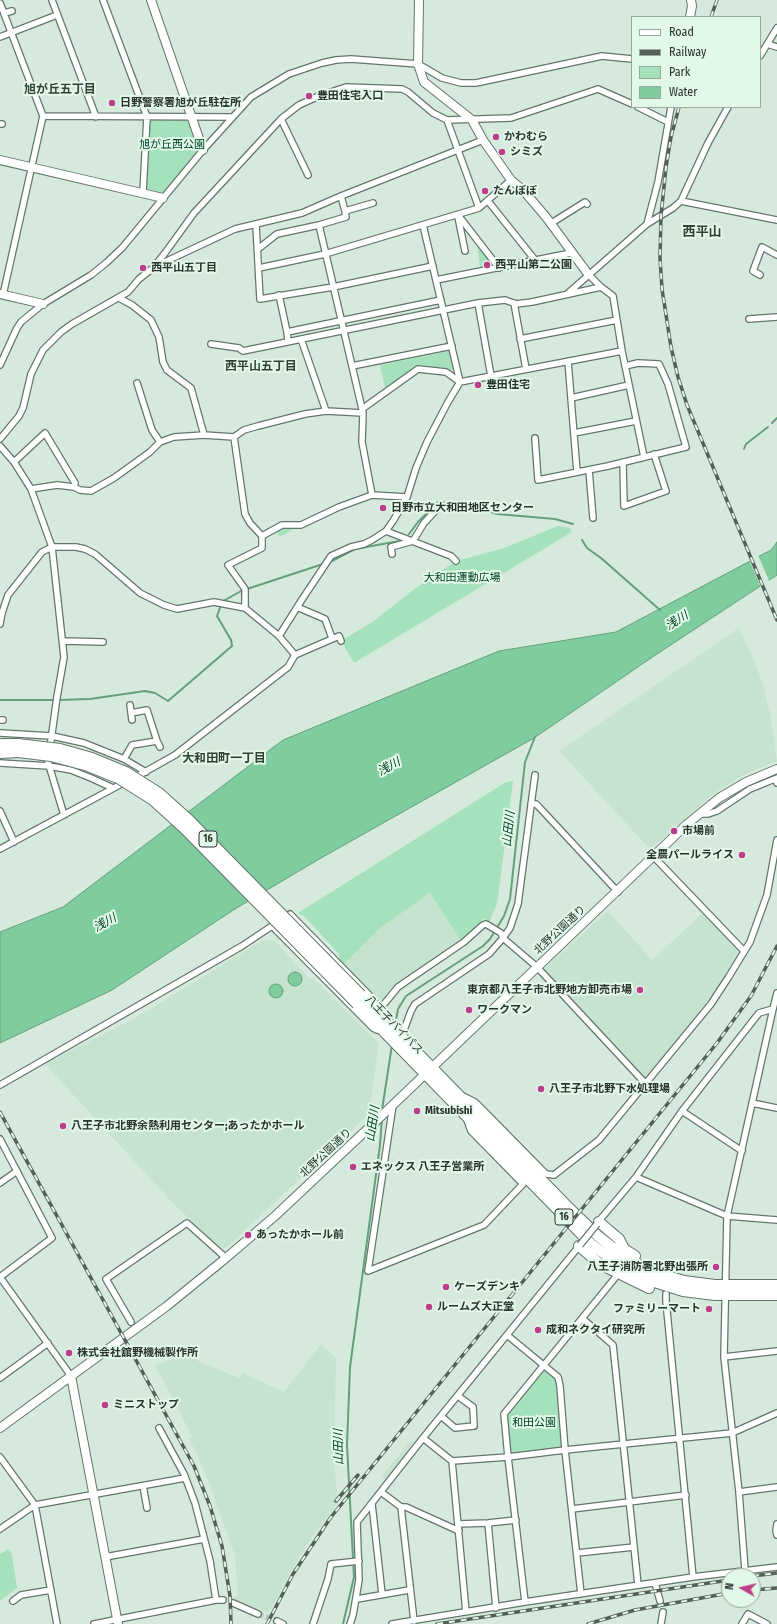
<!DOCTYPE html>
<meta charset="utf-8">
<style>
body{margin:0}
#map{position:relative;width:777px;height:1624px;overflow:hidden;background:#d5eadc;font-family:"Fira Sans Condensed",sans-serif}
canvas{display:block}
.legend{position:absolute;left:631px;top:16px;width:130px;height:92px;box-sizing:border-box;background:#e2f8e9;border:1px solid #99a99e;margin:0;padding:5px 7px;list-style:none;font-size:12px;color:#2b332e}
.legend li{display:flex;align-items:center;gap:8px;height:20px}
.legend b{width:20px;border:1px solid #99a99e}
.north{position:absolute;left:721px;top:1568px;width:40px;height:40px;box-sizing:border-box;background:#e2f8e9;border:1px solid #99a99e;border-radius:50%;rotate:278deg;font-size:11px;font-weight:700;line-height:16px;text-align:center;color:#2b332e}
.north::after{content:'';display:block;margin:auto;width:14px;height:18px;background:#bc3e8b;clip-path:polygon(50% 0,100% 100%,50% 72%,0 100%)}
</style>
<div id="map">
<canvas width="777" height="1624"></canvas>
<ul class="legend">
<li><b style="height:5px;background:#fff"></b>Road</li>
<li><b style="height:5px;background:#545f58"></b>Railway</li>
<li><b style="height:11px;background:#a5e2bc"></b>Park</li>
<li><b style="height:11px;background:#7fcd9e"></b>Water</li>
</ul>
<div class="north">N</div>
</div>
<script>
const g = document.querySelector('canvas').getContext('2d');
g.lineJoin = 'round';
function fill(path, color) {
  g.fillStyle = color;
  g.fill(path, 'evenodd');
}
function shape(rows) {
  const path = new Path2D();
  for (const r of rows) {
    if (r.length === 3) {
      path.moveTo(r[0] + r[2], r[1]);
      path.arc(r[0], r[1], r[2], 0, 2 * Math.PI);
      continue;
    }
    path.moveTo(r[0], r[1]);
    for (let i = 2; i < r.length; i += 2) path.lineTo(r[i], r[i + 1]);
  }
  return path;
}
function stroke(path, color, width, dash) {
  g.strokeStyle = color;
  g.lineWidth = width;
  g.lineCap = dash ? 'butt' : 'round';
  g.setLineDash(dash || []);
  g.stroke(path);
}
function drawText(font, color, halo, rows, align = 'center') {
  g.font = font + ' "Fira Sans Condensed","Noto Sans JP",sans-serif';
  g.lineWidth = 4;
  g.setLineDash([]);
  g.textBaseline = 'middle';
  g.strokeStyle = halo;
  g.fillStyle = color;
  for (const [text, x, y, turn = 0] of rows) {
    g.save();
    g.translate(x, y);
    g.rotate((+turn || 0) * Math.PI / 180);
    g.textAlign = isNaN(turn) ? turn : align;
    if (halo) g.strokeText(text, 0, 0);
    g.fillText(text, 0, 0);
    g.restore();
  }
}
fill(shape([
 [739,628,753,658,763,685,770,713,777,761,743,775,714,793,650,849,559,751],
 [430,893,461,941,392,986,383,999,378,1000,344,964,379,929],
 [608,911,652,960,703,913,738,949,737,957,708,1003,645,1078,544,969],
 [263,940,275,941,309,978,314,979,379,1043,369,1114,227,1247,221,1249,171,1201,45,1064,139,1016],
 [321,1344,336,1358,334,1460,338,1504,311,1538,289,1575,269,1613,233,1599,238,1595,235,1556,208,1480,195,1450,189,1439,192,1436,155,1365,184,1355,239,1378,243,1373,284,1392],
 [410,1441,414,1444,386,1479,382,1476]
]), '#c6e3d0');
fill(shape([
 [147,117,191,117,203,150,163,198,143,192],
 [477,241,493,265,480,268],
 [449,351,453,370,419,365,385,388,380,365],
 [285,526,290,526,292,530,280,537,276,530],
 [558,526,570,528,572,532,354,663,341,641,374,621,413,590,456,561,504,548],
 [513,781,497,904,489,922,484,918,474,930,461,941,430,893,379,929,344,964,340,960,339,954,304,916,298,913,506,782],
 [545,1370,557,1377,563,1446,561,1448,513,1453,510,1450,507,1413,543,1371],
 [8,1549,12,1555,17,1588,0,1601,0,1554]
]), '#a5e2bc');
const water = shape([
 [777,542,777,575,654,656,534,738,321,858,235,909,112,990,0,1043,0,932,63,907,283,740,499,651,616,632,771,550,777,542],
 [295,979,7],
 [276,991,7]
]);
fill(water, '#7fcd9e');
stroke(water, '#669f7c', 1);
fill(shape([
 [758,555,770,583,761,588,749,559]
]), '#d5eadc');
stroke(shape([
 [772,423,777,418],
 [744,449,746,444,768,427],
 [409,534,418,522,438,502,465,504,497,514,555,519,573,524],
 [582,540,587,548,601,558,660,610],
 [328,563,355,549,405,540],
 [247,589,323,564],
 [225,600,243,590],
 [0,700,53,700],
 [59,700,90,699,145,691,155,693,168,701,232,646,231,640,217,616,221,605],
 [395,1025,398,1009,406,996,483,946,490,939,504,916,510,899,525,762,535,737],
 [382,1110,392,1045],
 [343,1624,354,1577,347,1445,350,1367,380,1145,382,1119]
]), '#669f7c', 2);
stroke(shape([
 [660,1601,663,1612],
 [258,1614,277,1621]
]), '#b3c5b9', 5.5, [5.5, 3]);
const street = shape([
 [52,0,96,117],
 [103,0,147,117,143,192],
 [0,3,43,116,3,295],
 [4,13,12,11],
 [0,37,57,15],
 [767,44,777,47],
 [760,56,777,28],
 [638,107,668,122],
 [43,116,232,117],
 [281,119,308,175],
 [447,120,479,208],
 [0,124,2,124],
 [341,196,345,211],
 [488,201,535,260],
 [681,201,777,220],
 [458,215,499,268],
 [458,217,465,251],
 [550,224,585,202,587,204],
 [647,224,673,208,681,201,708,143,728,107],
 [256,225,260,299,333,287,433,266],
 [319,225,363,413,362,442,372,495],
 [258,249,277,234,319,225,346,217,345,211,373,203],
 [154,267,235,229,302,213,341,196,483,140],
 [259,268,325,254,479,208,511,180],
 [588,274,601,287,613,296,622,351,644,457],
 [760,275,753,271,762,247,777,255],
 [436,280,571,253],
 [567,294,647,224,658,182,671,107],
 [279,295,287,332],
 [119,298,132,305,151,320,159,337,163,362,167,370,191,388,204,435],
 [478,303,491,376],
 [514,303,526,369],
 [749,319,777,317],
 [301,339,326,411],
 [520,339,617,320],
 [288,341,287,332,441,300],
 [211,344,239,348,243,351,478,303,505,300,516,304,532,302,601,287],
 [568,361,577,472],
 [0,365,17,328,21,322,43,304,91,275,106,263,122,248,203,150,251,97,289,74,322,63,336,60,351,59,418,64,442,78,461,83,476,83,602,56,632,59],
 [352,366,452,346],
 [137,383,152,430,160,442],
 [571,398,629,385],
 [362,409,418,369,446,372,460,382,622,351],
 [574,433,636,421],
 [234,437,245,514,250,523,262,536],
 [535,438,538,480,608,466,686,447,668,384,659,364,638,363,625,366],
 [0,439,19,416,23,408,31,374,43,350,61,332,72,324,128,292,139,279,153,268,165,253,194,213,281,119,299,105,319,96,346,87,402,89,408,92,433,113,447,120,511,118,598,89,632,104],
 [0,446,14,462,31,489,52,547,64,657,57,697,48,762,64,815],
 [14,462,45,433,75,483,74,487],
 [623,462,624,506,666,491,654,454],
 [589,470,593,518],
 [31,489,57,485,74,487,80,490,91,491,114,478,150,452,160,442,174,437,204,435,234,437,244,430,258,426,305,414,326,411,363,413],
 [386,531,451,556,456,561],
 [392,554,391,547,413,541,424,523,439,507],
 [297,607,325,619,332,638],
 [245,608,245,589,228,565,262,548,262,536,282,525,301,525,339,507,372,495,407,497],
 [0,624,2,613,8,595,42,552,52,547,76,547,85,549,95,554,140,593,164,605,177,609,214,602,245,608,279,636],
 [63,641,103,642],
 [295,655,279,636,301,601,331,556,351,547,364,544,372,540,386,531,393,521,407,497,416,468,427,442,448,402,460,382,423,225],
 [130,705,132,720],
 [131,713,147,710,157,741],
 [0,720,3,720],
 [0,733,52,736,84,743,124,759,146,772],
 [124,759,132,745,157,741,160,747],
 [0,763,49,766,71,770,91,778,113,788],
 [134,778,175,755,288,667,295,655,339,636,341,641],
 [531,804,536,804,539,807,618,892],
 [0,811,14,842],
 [700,814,708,814,717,811,750,789,777,778,777,783],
 [0,849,125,782],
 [654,857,744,951],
 [272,926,373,1028,377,1030],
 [380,1009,398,987,464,942,483,925,486,924,501,933,503,938,537,967,645,1083],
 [401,1034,404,1030,411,1011,415,1004,489,954,503,938,510,928,518,904,535,775],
 [0,1085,242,946,290,914,373,999,380,1009],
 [465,1097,475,1102,487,1114,546,1174,554,1175,599,1140,711,1004,728,978,750,942,767,895,777,840],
 [752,1103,777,1108],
 [682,1111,742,1151],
 [0,1139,52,1238,0,1277],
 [636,1177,727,1216,777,1220],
 [0,1183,17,1171],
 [598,1222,636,1177,682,1111,759,1013,773,1009,777,993],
 [368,1271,484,1225,523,1184,471,1131,467,1120],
 [368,1271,393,1105],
 [0,1277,71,1376],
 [666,1294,666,1301,693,1577],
 [583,1319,613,1345,638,1585],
 [131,1322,106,1279,187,1223,226,1258],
 [507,1335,558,1377,560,1386,565,1450,581,1594],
 [724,1357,777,1351],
 [0,1378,48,1343],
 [441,1416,455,1428,474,1426,473,1407,458,1396],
 [159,1428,184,1474,195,1503,210,1561,216,1600],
 [423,1438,452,1461,508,1457,565,1450,732,1433,777,1413],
 [0,1457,35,1505,57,1624],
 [452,1461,466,1612],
 [143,1486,147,1508],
 [381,1492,401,1507,414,1621],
 [739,1492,777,1487],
 [372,1504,382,1594],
 [401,1507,406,1507,459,1531],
 [572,1509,686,1495],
 [488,1523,496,1608],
 [458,1524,488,1523,516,1520],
 [777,1524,776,1531,777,1535],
 [0,1529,35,1505,185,1478],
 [577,1553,634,1547],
 [105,1557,204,1539],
 [745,1570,739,1492,724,1357,727,1216,773,1009],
 [655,1583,660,1601],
 [357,1599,409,1590],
 [13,1601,21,1595,51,1590],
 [525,1602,508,1457,504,1414,619,1273],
 [233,1603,258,1614],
 [277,1621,283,1624],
 [94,1624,216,1600,223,1600],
 [313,1624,328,1579,331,1564,359,1561],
 [350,1624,353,1615,359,1580,357,1522,423,1438,580,1245],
 [392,1624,525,1602,693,1577,777,1567],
 [661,1624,663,1612],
 [742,1624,748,1614,767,1624]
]);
const secondary = shape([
 [151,0,203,150],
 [419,0,418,64,424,82,472,120,483,140,511,180,523,190,546,217,588,274],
 [690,17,692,6,691,0],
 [0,160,163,198],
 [0,294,43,304],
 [71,1376,118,1624],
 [0,1428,167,1306,226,1258,275,1216,375,1122,686,825,719,798,746,782,777,769]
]);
const highway = shape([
 [0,744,18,744],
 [0,753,18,752],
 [361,995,566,1205,598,1236,623,1256,651,1271,684,1281,715,1285,777,1285],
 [357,1004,559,1211,591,1244,618,1264,648,1280,683,1291,715,1295,777,1295],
 [599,1222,619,1239,624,1249,635,1256],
 [579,1246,600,1264,649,1288]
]);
stroke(street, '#63766a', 8);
stroke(secondary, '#63766a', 10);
stroke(highway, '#63766a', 12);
stroke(street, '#fff', 5.5);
stroke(secondary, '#fff', 8);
stroke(highway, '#fff', 10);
const rail = shape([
 [711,17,717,0],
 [679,107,671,137,666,167,661,216,660,258,662,289,671,347,678,377,687,405,777,620],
 [0,1112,194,1466,210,1506,222,1546,230,1596,231,1624],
 [336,1501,358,1475],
 [753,1576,777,1573],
 [753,1590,777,1588],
 [267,1624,293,1574,331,1517,717,1043,751,996,777,946],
 [437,1624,729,1580],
 [588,1624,635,1610,729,1593]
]);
stroke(rail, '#545f58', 3.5);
stroke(rail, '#e2f8e9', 2, [6]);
const streetBridge = shape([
 [580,1245,597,1224]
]);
const highwayBridge = shape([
 [18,744,60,749,92,758,126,772,159,793,189,820,361,995],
 [18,752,51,756,88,766,118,778,153,800,185,829,357,1004]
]);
stroke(streetBridge, '#63766a', 8, []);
stroke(highwayBridge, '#63766a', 12, []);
stroke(streetBridge, '#fff', 5.5);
stroke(highwayBridge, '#fff', 10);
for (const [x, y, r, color] of [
 [309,96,4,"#bc3e8b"],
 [112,103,4,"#bc3e8b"],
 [496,137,4,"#bc3e8b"],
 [502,152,4,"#bc3e8b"],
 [485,191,4,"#bc3e8b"],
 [487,265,4,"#bc3e8b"],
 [143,268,4,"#bc3e8b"],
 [478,385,4,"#bc3e8b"],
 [383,508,4,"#bc3e8b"],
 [674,831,4,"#bc3e8b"],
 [742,855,4,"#bc3e8b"],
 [640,990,4,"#bc3e8b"],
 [469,1010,4,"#bc3e8b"],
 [541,1089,4,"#bc3e8b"],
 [417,1111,4,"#bc3e8b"],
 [63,1126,4,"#bc3e8b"],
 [353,1167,4,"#bc3e8b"],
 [248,1235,4,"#bc3e8b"],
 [716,1267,4,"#bc3e8b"],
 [446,1287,4,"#bc3e8b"],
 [429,1307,4,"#bc3e8b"],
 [709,1309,4,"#bc3e8b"],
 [538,1330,4,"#bc3e8b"],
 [69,1353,4,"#bc3e8b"],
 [105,1405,4,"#bc3e8b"]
]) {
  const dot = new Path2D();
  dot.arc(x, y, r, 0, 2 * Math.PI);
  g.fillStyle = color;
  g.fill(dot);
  stroke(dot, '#e2f8e9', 1.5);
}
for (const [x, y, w] of [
 [208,839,18],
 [564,1217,18]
]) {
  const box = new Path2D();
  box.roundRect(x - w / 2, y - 8, w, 16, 3);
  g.fillStyle = '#e2f8e9';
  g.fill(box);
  stroke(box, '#2b332e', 1);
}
drawText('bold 10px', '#2b332e', null, [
 ["16",208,839],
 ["16",564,1217]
]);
drawText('bold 11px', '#2b332e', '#e2f8e9', [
 ["豊田住宅入口",317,96],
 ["日野警察署旭が丘駐在所",120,103],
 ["かわむら",504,137],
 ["シミズ",510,152],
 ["たんぽぽ",493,191],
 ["西平山第二公園",495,265],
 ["西平山五丁目",151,268],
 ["豊田住宅",486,385],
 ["日野市立大和田地区センター",391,508],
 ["市場前",682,831],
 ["全農パールライス",734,855,"right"],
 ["東京都八王子市北野地方卸売市場",632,990,"right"],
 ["ワークマン",477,1010],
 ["八王子市北野下水処理場",549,1089],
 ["Mitsubishi",425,1111],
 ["八王子市北野余熱利用センター;あったかホール",71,1126],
 ["エネックス 八王子営業所",361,1167],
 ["あったかホール前",256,1235],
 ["八王子消防署北野出張所",708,1267,"right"],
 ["ケーズデンキ",454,1287],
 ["ルームズ大正堂",437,1307],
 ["ファミリーマート",701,1309,"right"],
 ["成和ネクタイ研究所",546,1330],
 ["株式会社舘野機械製作所",77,1353],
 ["ミニストップ",113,1405]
], 'left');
drawText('11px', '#014326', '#e2f8e9', [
 ["旭が丘西公園",172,145],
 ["大和田運動広場",462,578],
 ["和田公園",534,1423]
]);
drawText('11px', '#2b332e', '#e2f8e9', [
 ["北野公園通り",560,930,-43],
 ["八王子バイパス",394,1025,46],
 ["北野公園通り",326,1153,-43]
]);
drawText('bold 12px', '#304236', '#e2f8e9', [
 ["旭が丘五丁目",60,90],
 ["西平山五丁目",261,367],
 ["大和田町一丁目",224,759]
]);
drawText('italic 12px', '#08482a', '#e2f8e9', [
 ["浅川",677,621,-32],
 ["浅川",389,767,-29],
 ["山田川",509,829,-84],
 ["浅川",105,923,-29],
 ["山田川",373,1124,-82],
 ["山田川",339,1447,-91]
]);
drawText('bold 13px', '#304236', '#e2f8e9', [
 ["西平山",702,232]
]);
</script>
